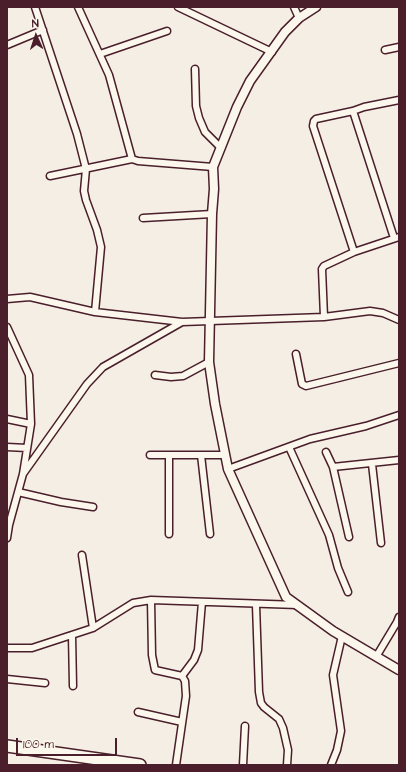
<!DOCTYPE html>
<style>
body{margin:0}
#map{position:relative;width:406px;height:772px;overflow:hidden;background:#f4eee4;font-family:"Architects Daughter",sans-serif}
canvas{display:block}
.frame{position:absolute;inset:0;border:8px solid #4a1f2b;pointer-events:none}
.north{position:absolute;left:16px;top:16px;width:40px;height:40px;-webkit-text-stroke:3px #fbf7ec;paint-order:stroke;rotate:357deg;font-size:11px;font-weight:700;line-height:16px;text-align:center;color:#4a1f2b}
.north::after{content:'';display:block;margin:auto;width:14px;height:18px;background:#4a1f2b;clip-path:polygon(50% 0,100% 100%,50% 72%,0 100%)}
.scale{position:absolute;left:16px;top:738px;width:101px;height:18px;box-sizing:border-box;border:2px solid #4a1f2b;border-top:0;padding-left:5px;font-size:12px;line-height:14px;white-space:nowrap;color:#4a1f2b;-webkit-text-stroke:3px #fbf7ec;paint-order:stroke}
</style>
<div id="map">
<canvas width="406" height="772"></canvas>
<div class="frame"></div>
<div class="north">N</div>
<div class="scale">100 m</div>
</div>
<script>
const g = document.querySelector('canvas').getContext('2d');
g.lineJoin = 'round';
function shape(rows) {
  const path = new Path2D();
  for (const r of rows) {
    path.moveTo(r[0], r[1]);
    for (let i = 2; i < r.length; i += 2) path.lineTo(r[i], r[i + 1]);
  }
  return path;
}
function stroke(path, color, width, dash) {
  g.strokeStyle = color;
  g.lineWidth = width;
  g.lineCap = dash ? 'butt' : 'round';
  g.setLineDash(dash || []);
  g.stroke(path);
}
const minor = shape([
 [35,7,77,134,86,169,84,191,86,200,97,230,101,247,95,312],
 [78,7,109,75,132,159],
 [178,7,272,52],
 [294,7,299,18],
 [7,45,43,30],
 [385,50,399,47],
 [100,54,167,31],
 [195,69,196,106,199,118,205,132,221,148],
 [353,111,394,238],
 [50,176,132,159,138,161,213,167],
 [143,218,212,214],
 [354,252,313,126,314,121,316,119,353,111,364,107,399,100],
 [7,299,30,297,95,312,182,322,324,317,370,311,383,313,399,320],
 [324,317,322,269,324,266,354,252,399,237],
 [7,327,29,375,31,424,23,474,9,525,7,538],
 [296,354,302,384,306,386,399,363],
 [155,375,171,377,183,376,209,362],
 [7,419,31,424],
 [7,447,27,448],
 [289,447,329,535,338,568,348,592],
 [326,452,333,467,349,537],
 [150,455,225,455],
 [201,455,210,534],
 [372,464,381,543],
 [333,467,399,460],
 [228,469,310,439,366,426,399,415],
 [23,474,87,384,103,367,182,322],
 [18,492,61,502,93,507],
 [169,534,169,455],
 [82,555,93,628],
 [151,600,152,655,155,670,182,676,185,681,186,696,176,765],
 [256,605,259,692,261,703,264,707,279,719,283,728,288,750,287,765],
 [72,635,73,686],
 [7,648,32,648,93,628,133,603,151,600,298,605],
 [376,657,397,622,399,617],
 [182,676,194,660,198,650,202,602],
 [7,679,45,683],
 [138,712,182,722],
 [243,765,245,726],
 [331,765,337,750,341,731,333,675,342,636]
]);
const tertiary = shape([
 [316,7,299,18,285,32,250,81,237,107,213,167,214,189,212,214,209,362,215,404,228,469,286,597,333,631,399,670]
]);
const trunk = shape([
 [7,746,140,765]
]);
stroke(minor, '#4a1f2b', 9);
stroke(tertiary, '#4a1f2b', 11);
stroke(trunk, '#4a1f2b', 14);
stroke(minor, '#fbf7ec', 6);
stroke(tertiary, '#fbf7ec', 8);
stroke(trunk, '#fbf7ec', 11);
</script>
